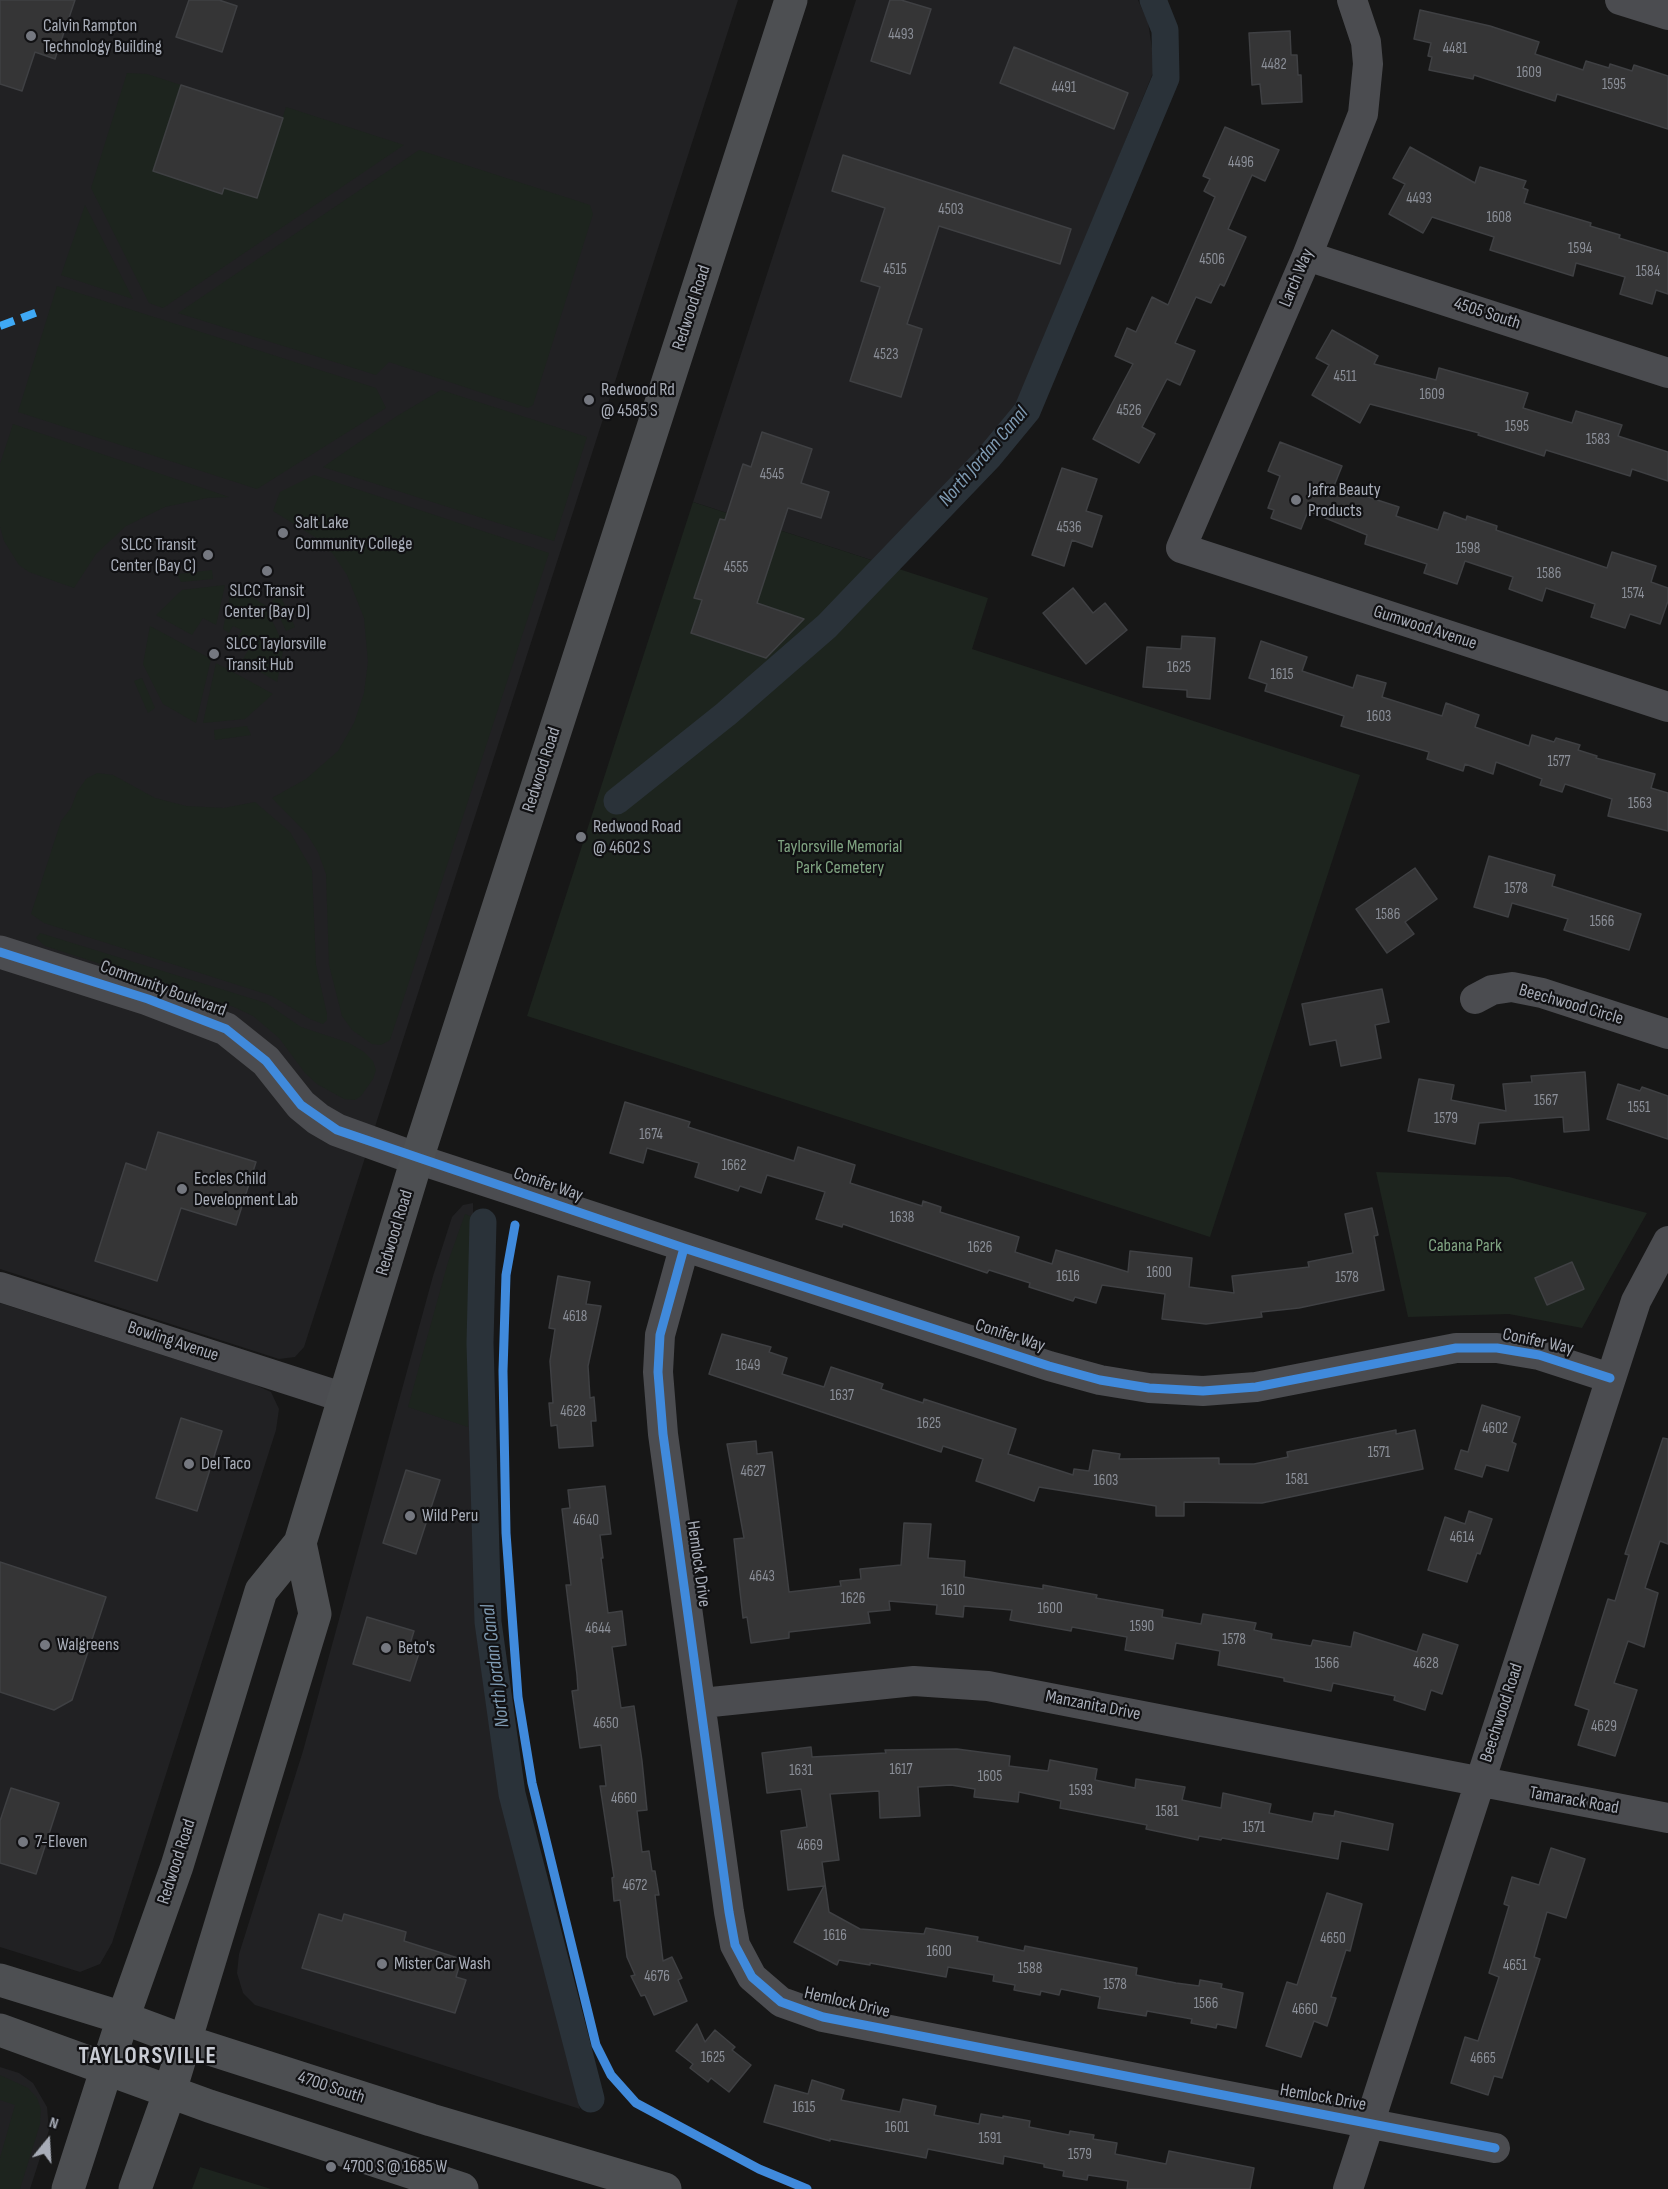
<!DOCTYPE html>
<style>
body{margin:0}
#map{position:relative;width:1668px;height:2189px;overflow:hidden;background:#171717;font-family:"Sofia Sans Condensed",sans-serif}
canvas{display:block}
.north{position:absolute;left:18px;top:2111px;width:60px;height:60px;-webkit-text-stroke:4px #111113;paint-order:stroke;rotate:18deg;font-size:16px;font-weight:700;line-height:24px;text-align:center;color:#a8adb8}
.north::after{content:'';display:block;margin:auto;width:21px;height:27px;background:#a8adb8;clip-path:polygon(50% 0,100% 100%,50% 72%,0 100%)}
</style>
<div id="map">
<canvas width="1668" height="2189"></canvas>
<div class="north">N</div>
</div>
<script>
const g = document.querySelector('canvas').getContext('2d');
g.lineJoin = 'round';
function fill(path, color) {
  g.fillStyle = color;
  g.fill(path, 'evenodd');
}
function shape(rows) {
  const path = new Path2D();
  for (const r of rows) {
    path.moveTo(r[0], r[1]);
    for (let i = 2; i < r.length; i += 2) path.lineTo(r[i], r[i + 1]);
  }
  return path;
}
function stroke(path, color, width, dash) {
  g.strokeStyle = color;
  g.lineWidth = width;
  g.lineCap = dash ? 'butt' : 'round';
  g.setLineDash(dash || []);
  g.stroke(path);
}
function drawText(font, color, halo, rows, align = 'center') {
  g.font = font + ' "Sofia Sans Condensed",sans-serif';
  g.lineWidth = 4.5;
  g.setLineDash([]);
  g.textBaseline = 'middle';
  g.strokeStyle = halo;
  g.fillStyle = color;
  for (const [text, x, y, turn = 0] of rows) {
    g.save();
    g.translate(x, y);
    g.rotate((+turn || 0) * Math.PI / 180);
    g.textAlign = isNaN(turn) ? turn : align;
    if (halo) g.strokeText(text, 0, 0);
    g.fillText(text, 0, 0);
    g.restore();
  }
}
fill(shape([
 [0,0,738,0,304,1347,295,1357,279,1359,0,1269],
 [856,0,1138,0,1148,22,1155,68,1014,415,874,561,693,502],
 [473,1203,478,1621,502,1790,580,2109,255,2005,243,1993,237,1973,239,1954,303,1751,433,1276,452,1217,463,1205],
 [0,1303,253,1384,271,1392,279,1409,276,1430,112,1943,100,1964,80,1972,0,1947],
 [0,2067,19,2073,33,2083,47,2107,49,2130,30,2189,0,2189]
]), '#212123');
fill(shape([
 [127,73,147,74,181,85,153,171,222,194,224,188,257,198,286,107,404,145,163,308,149,303,91,188],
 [419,150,590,205,593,214,533,405,528,408,389,362,376,375,178,313],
 [85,205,133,299,61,275],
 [57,286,376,388,386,408,257,489,18,412],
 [441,390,587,437,554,541,323,467,397,416],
 [13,424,229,497,207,498,165,507,126,526,96,554,74,588,29,572,19,565,4,541,0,527,0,464],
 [314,475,549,553,390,1040,381,1045,372,1044,352,1030,342,1016,329,965,326,874,318,852,307,834,272,798,306,779,338,751,354,723,364,693,368,662,364,618,347,575,333,554,315,537,273,511,280,492],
 [693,502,988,598,972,649,1360,775,1210,1237,527,1016],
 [212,570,213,579,181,582,177,574],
 [225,585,216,625,203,618,192,635,156,615,182,590],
 [232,586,265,605,284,646,277,682,242,661,251,645,238,638,242,630,233,626,229,633,223,629],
 [280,595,295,627,286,631,272,600],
 [150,626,211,659,196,723,163,704,143,664],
 [216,663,233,672,273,694,245,719,203,723],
 [142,678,155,708,148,713,134,681],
 [247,726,251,735,215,740,214,730],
 [97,773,113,775,155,798,186,806,224,808,255,802,290,832,312,870,316,965,327,1014,327,1020,323,1024,310,1019,272,996,44,923,31,914,61,821,71,808,77,792,86,779],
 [40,933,266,1003,301,1027,349,1043,364,1052,373,1061,376,1070,373,1079,361,1096,355,1100,344,1099,317,1084,305,1073,279,1038,253,1016,234,1007,45,946,36,938],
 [1376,1172,1509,1177,1647,1213,1582,1328,1509,1314,1408,1317],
 [465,1214,473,1217,468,1427,408,1407,448,1262],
 [0,2075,28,2088,37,2098,41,2109,40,2124,20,2189,0,2189,0,2158,15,2105,0,2100],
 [200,2167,271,2189,192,2189]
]), '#1d241e');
stroke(shape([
 [617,801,726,714,827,626,989,457,1027,411,1166,78,1165,30,1153,0],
 [483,1222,480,1343,488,1622,512,1794,591,2099]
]), '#2a3239', 27);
const building = shape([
 [0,0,75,0,55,59,35,52,22,91,0,84,0,0],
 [189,0,219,0,237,6,222,52,176,37,189,0],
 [890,0,901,0,931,9,910,74,871,61,890,0],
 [1420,10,1490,26,1539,42,1535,54,1583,70,1586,61,1609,68,1610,64,1632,71,1634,65,1668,76,1668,129,1557,94,1555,101,1474,75,1473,79,1429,70,1432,57,1428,56,1431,43,1414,39,1420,10],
 [1290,31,1291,55,1297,55,1298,75,1301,75,1302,102,1262,104,1260,84,1252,85,1249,33,1290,31],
 [1014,47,1128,93,1114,129,1000,83,1014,47],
 [181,85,283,118,257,198,224,188,222,194,153,171,181,85],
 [1225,127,1279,150,1265,181,1252,175,1228,229,1246,237,1224,286,1220,284,1211,303,1196,297,1175,343,1195,351,1180,385,1167,379,1142,427,1155,434,1139,463,1093,439,1133,364,1115,356,1127,328,1136,332,1152,297,1168,305,1215,197,1204,191,1210,179,1203,176,1225,127],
 [1410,147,1475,183,1480,167,1526,181,1523,188,1528,190,1524,203,1591,223,1590,226,1620,235,1619,238,1668,253,1668,294,1656,290,1652,304,1620,294,1625,277,1576,263,1573,276,1490,250,1494,237,1432,217,1423,233,1389,214,1405,184,1393,178,1410,147],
 [843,155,1071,229,1060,264,939,226,907,324,922,329,901,397,850,381,880,287,861,281,885,208,832,191,843,155],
 [1332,330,1378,356,1374,364,1436,380,1439,368,1528,393,1523,408,1572,423,1576,411,1622,425,1618,436,1668,452,1668,481,1632,469,1630,476,1546,450,1544,456,1478,435,1479,433,1370,404,1360,423,1312,395,1329,365,1316,358,1332,330],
 [762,432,812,449,801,483,829,492,821,518,788,508,757,603,804,619,766,658,691,633,702,600,694,598,720,519,725,520,743,464,751,467,762,432],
 [1280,442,1342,466,1334,486,1399,507,1396,516,1438,530,1444,512,1466,520,1467,516,1497,526,1496,530,1607,568,1612,552,1656,566,1651,582,1668,588,1668,601,1660,624,1630,614,1625,628,1591,617,1595,604,1546,588,1542,601,1509,589,1513,577,1465,561,1457,584,1424,573,1427,564,1365,544,1367,535,1308,511,1301,529,1271,518,1274,510,1268,508,1280,476,1268,471,1280,442],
 [1062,468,1097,479,1086,511,1102,516,1092,547,1072,540,1064,566,1032,555,1062,468],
 [1073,588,1093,613,1105,603,1127,630,1086,664,1043,613,1073,588],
 [1182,636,1215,638,1210,699,1187,697,1187,690,1143,687,1147,647,1181,649,1182,636],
 [1261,641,1307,657,1302,671,1353,688,1357,675,1386,683,1382,697,1442,716,1446,703,1479,715,1475,727,1529,746,1532,735,1554,742,1556,738,1580,745,1578,750,1597,756,1596,758,1655,774,1651,788,1668,793,1668,831,1608,816,1612,799,1565,784,1562,792,1540,785,1542,779,1496,762,1493,774,1465,764,1463,771,1427,759,1429,752,1341,726,1344,716,1265,691,1267,684,1249,678,1261,641],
 [1489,856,1555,875,1552,886,1641,914,1629,950,1564,930,1568,919,1512,903,1508,917,1474,907,1489,856],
 [1415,868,1437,899,1405,922,1414,934,1387,953,1356,909,1415,868],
 [1382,989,1389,1022,1375,1025,1381,1058,1341,1066,1336,1040,1310,1045,1302,1004,1382,989],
 [1585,1072,1589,1130,1564,1132,1563,1117,1479,1123,1475,1144,1408,1131,1419,1079,1454,1085,1451,1100,1506,1111,1503,1084,1532,1082,1531,1076,1585,1072],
 [1618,1084,1640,1091,1642,1087,1668,1096,1668,1139,1607,1119,1618,1084],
 [625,1102,690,1122,688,1127,794,1161,798,1147,855,1165,850,1183,922,1206,923,1201,941,1207,940,1212,1019,1237,1015,1252,1052,1264,1056,1250,1128,1272,1130,1251,1192,1258,1189,1287,1234,1293,1232,1276,1309,1267,1308,1262,1353,1253,1345,1214,1372,1208,1378,1235,1374,1236,1384,1290,1299,1308,1261,1312,1262,1317,1206,1324,1162,1319,1165,1294,1102,1285,1096,1303,1075,1297,1073,1301,1029,1287,1030,1283,989,1270,987,1273,843,1224,842,1227,816,1219,825,1192,767,1175,761,1193,740,1186,738,1191,695,1177,699,1163,647,1148,643,1163,610,1153,625,1102],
 [158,1132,256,1162,236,1225,181,1208,157,1281,95,1261,126,1163,146,1170,158,1132],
 [1572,1262,1584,1289,1547,1305,1535,1278,1572,1262],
 [558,1276,590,1282,586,1304,601,1306,588,1366,590,1398,594,1397,596,1421,591,1421,593,1446,559,1448,557,1425,551,1426,549,1403,553,1403,550,1361,555,1329,549,1328,558,1276],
 [722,1334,771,1347,769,1352,787,1358,782,1374,824,1387,831,1367,883,1384,881,1389,923,1403,924,1399,1016,1429,1008,1454,1073,1475,1074,1469,1089,1471,1093,1450,1120,1454,1119,1459,1219,1458,1219,1464,1254,1464,1288,1457,1287,1452,1396,1430,1396,1434,1415,1430,1423,1469,1262,1503,1184,1502,1184,1516,1156,1516,1156,1506,1039,1487,1034,1501,976,1481,983,1459,943,1446,941,1452,709,1374,722,1334],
 [1482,1405,1520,1417,1512,1442,1516,1444,1508,1471,1486,1465,1482,1477,1455,1469,1461,1450,1468,1452,1482,1405],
 [181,1418,222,1431,197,1511,156,1498,181,1418],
 [1663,1438,1668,1439,1668,1544,1660,1541,1645,1588,1658,1593,1644,1647,1628,1641,1614,1683,1637,1690,1615,1756,1578,1745,1589,1710,1575,1705,1608,1599,1615,1601,1629,1555,1625,1554,1663,1438],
 [756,1441,757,1454,772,1452,789,1592,841,1586,840,1581,861,1579,860,1569,901,1565,904,1523,931,1524,928,1558,965,1561,964,1577,1043,1589,1043,1585,1097,1595,1096,1598,1163,1610,1162,1617,1201,1624,1203,1614,1256,1623,1254,1630,1272,1634,1271,1639,1311,1646,1313,1640,1351,1647,1354,1632,1417,1652,1423,1634,1458,1645,1442,1694,1431,1690,1425,1710,1394,1700,1395,1696,1333,1683,1331,1691,1284,1681,1284,1678,1218,1665,1220,1651,1176,1643,1173,1659,1125,1650,1127,1637,1072,1627,1071,1631,1010,1620,1012,1610,964,1606,963,1617,936,1614,937,1605,889,1601,890,1610,868,1612,870,1623,789,1632,789,1638,751,1643,747,1617,743,1618,734,1539,744,1538,727,1444,756,1441],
 [406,1470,440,1480,416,1554,383,1543,406,1470],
 [605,1486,611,1534,600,1535,603,1558,601,1558,608,1613,622,1611,626,1645,612,1647,621,1708,634,1706,642,1761,647,1810,637,1811,642,1852,649,1851,652,1871,655,1871,659,1895,655,1895,663,1961,672,1957,682,1978,678,1980,687,2001,654,2015,645,1995,641,1996,631,1976,635,1975,627,1957,620,1900,614,1901,612,1878,614,1877,600,1786,606,1786,601,1745,580,1748,572,1691,578,1690,577,1675,566,1585,571,1585,562,1509,570,1508,568,1490,605,1486],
 [1469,1511,1492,1519,1480,1554,1477,1553,1467,1582,1428,1570,1445,1517,1465,1524,1469,1511],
 [0,1562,106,1597,72,1700,54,1710,0,1692,0,1562],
 [367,1617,414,1631,409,1647,420,1650,410,1681,353,1664,367,1617],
 [811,1747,812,1757,886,1753,885,1750,957,1749,1010,1756,1009,1766,1048,1771,1050,1760,1097,1769,1095,1780,1135,1788,1136,1779,1185,1787,1182,1800,1221,1808,1223,1793,1271,1804,1269,1813,1312,1822,1314,1813,1334,1816,1335,1811,1393,1824,1388,1850,1341,1841,1338,1859,1222,1838,1221,1840,1199,1836,1198,1840,1146,1829,1147,1825,1060,1808,1061,1801,1019,1792,1018,1802,974,1797,975,1789,951,1785,918,1787,920,1816,880,1818,879,1791,830,1794,839,1860,822,1862,829,1912,860,1929,924,1934,926,1928,978,1937,977,1941,1024,1951,1025,1946,1137,1968,1136,1975,1176,1983,1199,1986,1200,1980,1222,1984,1221,1988,1243,1993,1236,2028,1217,2024,1216,2028,1191,2023,1192,2019,1147,2011,1146,2016,1098,2008,1100,1997,1061,1989,1059,1995,1041,1991,1040,1995,1014,1990,1015,1985,993,1981,994,1975,948,1967,946,1977,870,1963,870,1965,839,1960,837,1965,794,1942,824,1886,788,1890,781,1831,807,1827,801,1789,767,1793,762,1753,811,1747],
 [11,1788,59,1803,36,1874,0,1863,0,1821,11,1788],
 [1551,1848,1585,1859,1566,1918,1547,1912,1534,1957,1540,1959,1502,2078,1494,2076,1488,2095,1451,2083,1465,2037,1478,2041,1499,1977,1489,1973,1509,1906,1504,1904,1512,1877,1539,1885,1551,1848],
 [1327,1893,1362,1904,1350,1951,1346,1950,1331,1997,1336,1998,1327,2026,1314,2021,1301,2057,1266,2046,1287,1982,1297,1985,1327,1893],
 [319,1914,342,1921,344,1914,406,1932,404,1941,461,1959,456,1977,466,1980,455,2013,302,1968,319,1914],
 [697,2024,705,2042,715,2030,735,2047,732,2050,751,2065,729,2092,711,2078,708,2082,690,2068,693,2064,676,2051,697,2024],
 [812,2080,844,2090,841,2100,900,2112,903,2099,936,2106,934,2115,979,2124,981,2114,1003,2118,1003,2116,1030,2121,1029,2127,1069,2135,1070,2131,1094,2135,1093,2139,1117,2143,1115,2154,1166,2164,1169,2151,1254,2168,1250,2189,1127,2189,1128,2181,1088,2175,1087,2180,1063,2176,1064,2171,1044,2167,1044,2164,1004,2156,1003,2164,928,2149,926,2158,830,2139,830,2141,764,2122,775,2085,808,2094,812,2080]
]);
fill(building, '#353536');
stroke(building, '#3f4043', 1.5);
stroke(shape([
 [1352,0,1366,42,1368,64,1363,114,1307,256,1181,548,1668,707],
 [1620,0,1668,15],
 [1307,256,1668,373],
 [1475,999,1492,990,1512,987,1542,993,1668,1034],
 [417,1159,1049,1366,1100,1380,1149,1388,1203,1391,1256,1387,1456,1348,1497,1348,1539,1355,1610,1378],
 [684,1248,660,1335,658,1372,663,1434,729,1912,735,1945,752,1977,781,2002,823,2017,1495,2148],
 [0,1287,345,1398],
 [702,1703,914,1681,988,1686,1668,1818],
 [1348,2189,1636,1301,1668,1241]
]), '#4b4c50', 30);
stroke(shape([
 [0,952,148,999,226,1029,266,1061,301,1105,318,1119,337,1130,417,1159]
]), '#4b4c50', 33);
stroke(shape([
 [0,1980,123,2018,185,2041,431,2120,665,2189],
 [0,2030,209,2106,462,2189],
 [68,2189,123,2018,177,1866,261,1591,300,1543,417,1159,791,0],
 [135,2189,170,2091,315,1614,300,1543]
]), '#4d4f52', 33);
stroke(shape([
 [0,326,43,310]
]), '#3fa9f5', 8, [15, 8]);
stroke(shape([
 [0,952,148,999,226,1029,266,1061,301,1105,337,1130,684,1248,1049,1366,1100,1380,1149,1388,1203,1391,1256,1387,1456,1348,1497,1348,1539,1355,1610,1378],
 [515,1225,506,1275,503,1371,506,1533,518,1697,532,1783,596,2045,611,2075,636,2103,759,2169,807,2189],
 [684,1248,660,1335,658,1372,663,1434,729,1912,735,1945,752,1977,781,2002,823,2017,1495,2148]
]), '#408adc', 9);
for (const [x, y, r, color] of [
 [31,36,6,"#757880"],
 [589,400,6,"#757880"],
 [1296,500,6,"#757880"],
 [283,533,6,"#757880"],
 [208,555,6,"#757880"],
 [267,571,6,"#757880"],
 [214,654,6,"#757880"],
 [581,837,6,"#757880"],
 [182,1189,6,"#757880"],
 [189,1464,6,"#757880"],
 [410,1516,6,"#757880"],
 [45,1645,6,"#757880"],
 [386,1648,6,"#757880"],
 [23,1842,6,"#757880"],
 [382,1964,6,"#757880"],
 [331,2167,6,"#757880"]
]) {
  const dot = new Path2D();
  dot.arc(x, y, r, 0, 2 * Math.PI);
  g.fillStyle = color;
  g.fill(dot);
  stroke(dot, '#111113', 2);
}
drawText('15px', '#8b8f98', null, [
 ["4493",901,35],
 ["4481",1455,49],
 ["4482",1274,65],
 ["1609",1529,73],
 ["1595",1614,85],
 ["4491",1064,88],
 ["4496",1241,163],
 ["4493",1419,199],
 ["4503",951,210],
 ["1608",1499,218],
 ["1594",1580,249],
 ["4506",1212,260],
 ["4515",895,270],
 ["1584",1648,272],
 ["4523",886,355],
 ["4511",1345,377],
 ["1609",1432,395],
 ["4526",1129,411],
 ["1595",1517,427],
 ["1583",1598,440],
 ["4545",772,475],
 ["4536",1069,528],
 ["1598",1468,549],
 ["4555",736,568],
 ["1586",1549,574],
 ["1574",1633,594],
 ["1625",1179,668],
 ["1615",1282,675],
 ["1603",1379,717],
 ["1577",1559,762],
 ["1563",1640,804],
 ["1578",1516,889],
 ["1586",1388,915],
 ["1566",1602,922],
 ["1567",1546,1101],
 ["1551",1639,1108],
 ["1579",1446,1119],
 ["1674",651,1135],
 ["1662",734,1166],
 ["1638",902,1218],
 ["1626",980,1248],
 ["1600",1159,1273],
 ["1616",1068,1277],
 ["1578",1347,1278],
 ["4618",575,1317],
 ["1649",748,1366],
 ["1637",842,1396],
 ["4628",573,1412],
 ["1625",929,1424],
 ["4602",1495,1429],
 ["1571",1379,1453],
 ["4627",753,1472],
 ["1581",1297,1480],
 ["1603",1106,1481],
 ["4640",586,1521],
 ["4614",1462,1538],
 ["4643",762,1577],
 ["1610",953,1591],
 ["1626",853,1599],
 ["1600",1050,1609],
 ["1590",1142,1627],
 ["4644",598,1629],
 ["1578",1234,1640],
 ["1566",1327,1664],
 ["4628",1426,1664],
 ["4650",606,1724],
 ["4629",1604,1727],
 ["1617",901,1770],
 ["1631",801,1771],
 ["1605",990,1777],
 ["1593",1081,1791],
 ["4660",624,1799],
 ["1581",1167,1812],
 ["1571",1254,1828],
 ["4669",810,1846],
 ["4672",635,1886],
 ["1616",835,1936],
 ["4650",1333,1939],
 ["1600",939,1952],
 ["4651",1515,1966],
 ["1588",1030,1969],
 ["4676",657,1977],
 ["1578",1115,1985],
 ["1566",1206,2004],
 ["4660",1305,2010],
 ["1625",713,2058],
 ["4665",1483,2059],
 ["1615",804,2108],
 ["1601",897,2128],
 ["1591",990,2139],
 ["1579",1080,2155]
]);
drawText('18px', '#a8adb8', '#111113', [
 ["Calvin Rampton",43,26],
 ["Technology Building",43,47],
 ["Redwood Rd",601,390],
 ["@ 4585 S",601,411],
 ["Jafra Beauty",1308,490],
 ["Products",1308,511],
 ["Salt Lake",295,523],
 ["Community College",295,544],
 ["SLCC Transit",196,545,"right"],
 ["Center (Bay C)",196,566,"right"],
 ["SLCC Transit",267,591,"center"],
 ["Center (Bay D)",267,612,"center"],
 ["SLCC Taylorsville",226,644],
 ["Transit Hub",226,665],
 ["Redwood Road",593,827],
 ["@ 4602 S",593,848],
 ["Eccles Child",194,1179],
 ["Development Lab",194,1200],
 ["Del Taco",201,1464],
 ["Wild Peru",422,1516],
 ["Walgreens",57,1645],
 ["Beto's",398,1648],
 ["7-Eleven",35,1842],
 ["Mister Car Wash",394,1964],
 ["4700 S @ 1685 W",343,2167]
], 'left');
drawText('18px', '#a8adb8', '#111113', [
 ["Larch Way",1297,278,-67],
 ["Redwood Road",692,308,-72],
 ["4505 South",1487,314,18],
 ["Gumwood Avenue",1425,628,18],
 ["Redwood Road",542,770,-72],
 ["Community Boulevard",163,989,20],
 ["Beechwood Circle",1571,1005,16],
 ["Conifer Way",548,1185,19],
 ["Redwood Road",395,1233,-73],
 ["Conifer Way",1010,1336,18],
 ["Bowling Avenue",173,1342,18],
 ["Conifer Way",1538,1342,12],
 ["Hemlock Drive",698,1564,82],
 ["Manzanita Drive",1093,1706,11],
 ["Beechwood Road",1502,1713,-72],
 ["Tamarack Road",1574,1801,10],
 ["Redwood Road",177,1862,-72],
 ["Hemlock Drive",847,2003,13],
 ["4700 South",331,2088,18],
 ["Hemlock Drive",1323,2098,10]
]);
drawText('18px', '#7fa381', '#111113', [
 ["Taylorsville Memorial",840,847],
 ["Park Cemetery",840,868],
 ["Cabana Park",1465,1246]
]);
drawText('italic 20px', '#7f9bb3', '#111113', [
 ["North Jordan Canal",984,457,-49],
 ["North Jordan Canal",496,1666,-97]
]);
g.letterSpacing = '1.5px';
drawText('bold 24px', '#c9ccd4', '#111113', [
 ["TAYLORSVILLE",148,2057]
]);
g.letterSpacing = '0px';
</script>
